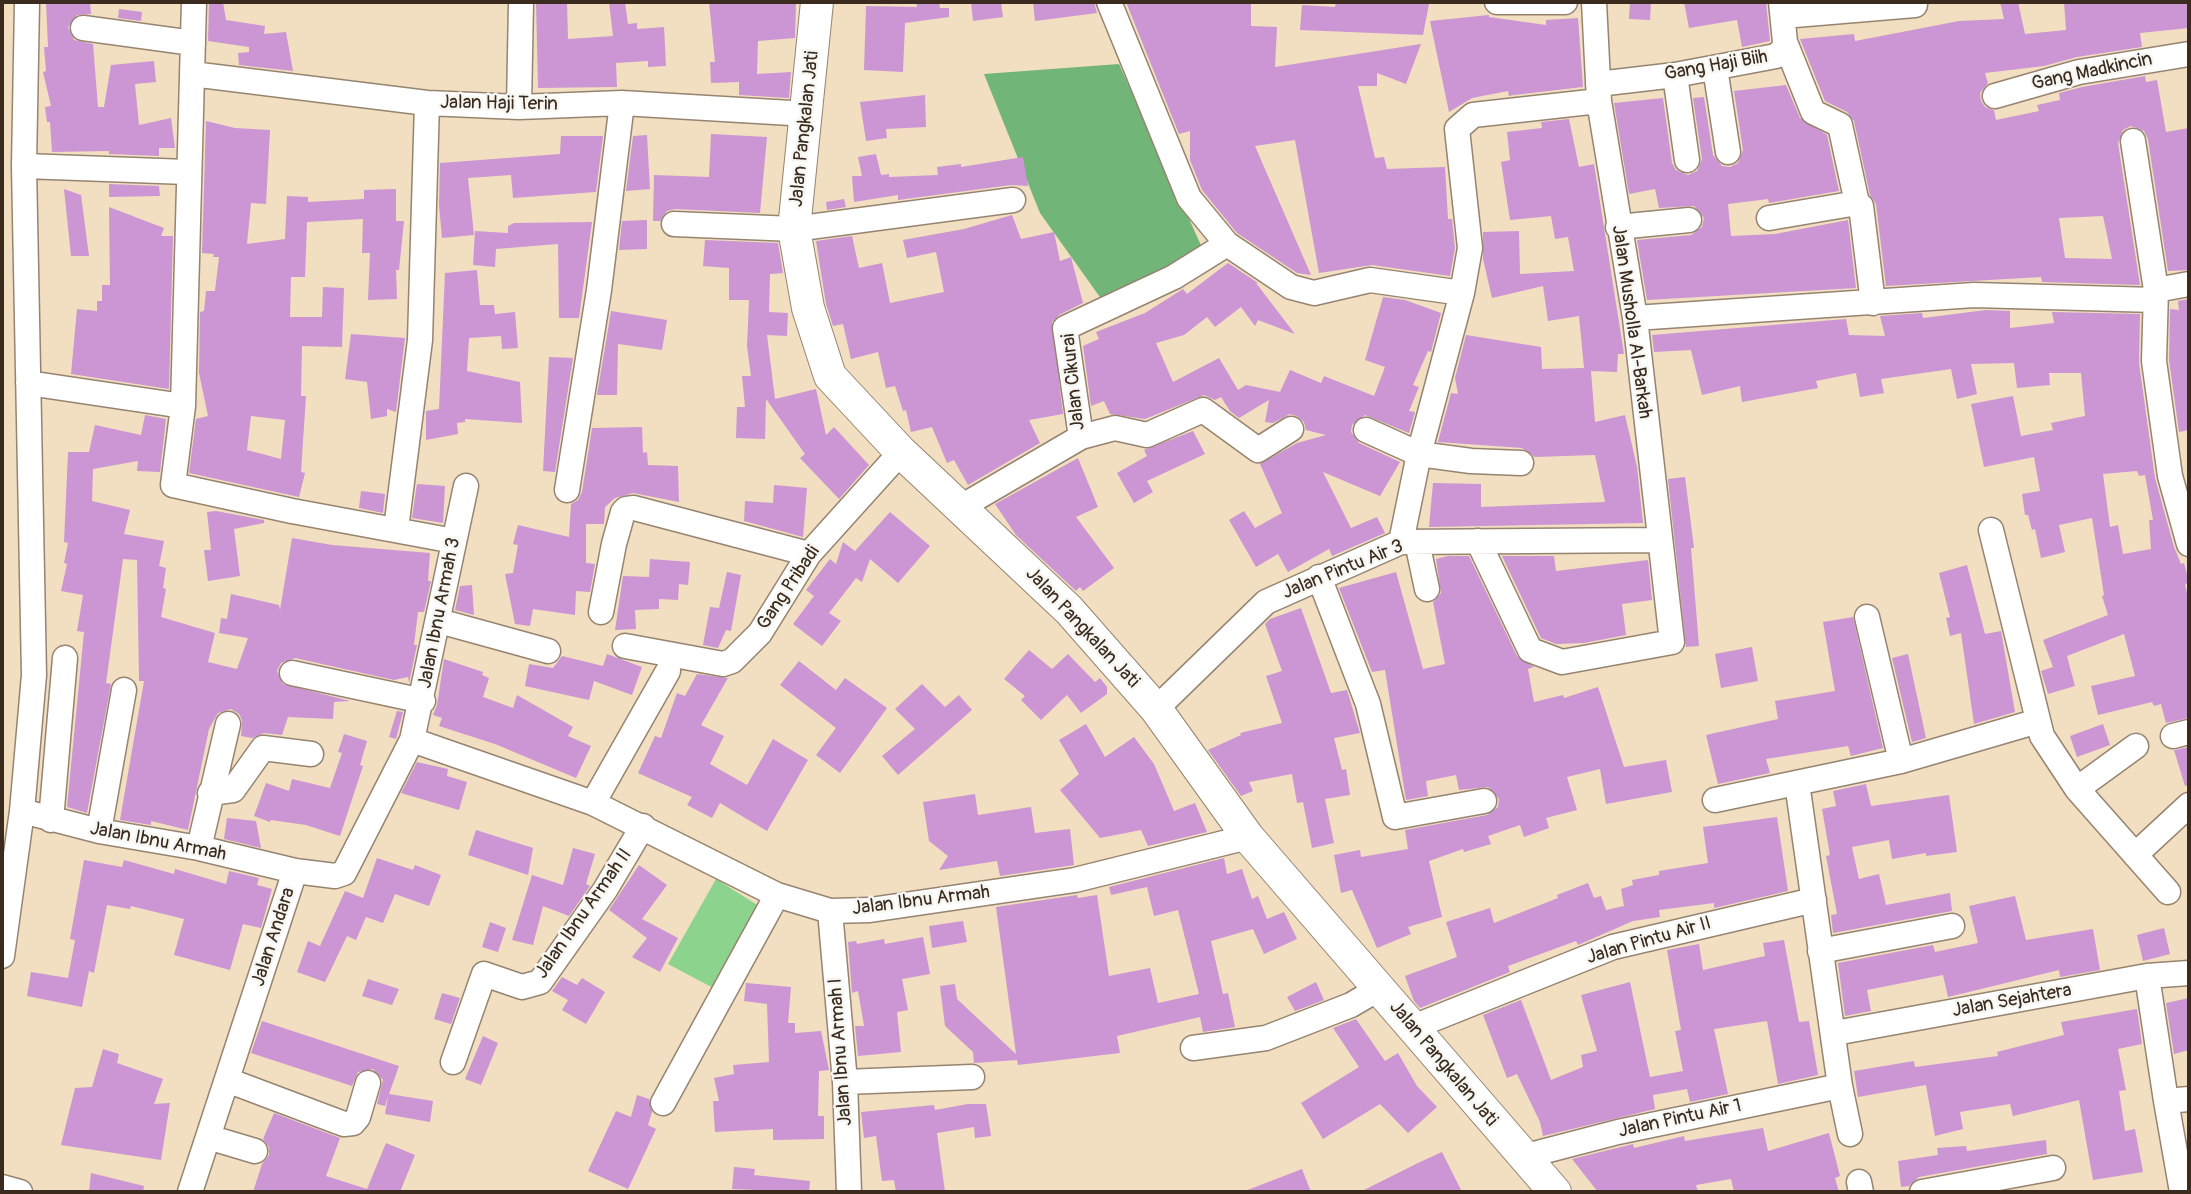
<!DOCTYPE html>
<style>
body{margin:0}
#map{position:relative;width:2191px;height:1194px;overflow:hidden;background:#f2dec1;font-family:Pangolin,sans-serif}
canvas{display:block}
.frame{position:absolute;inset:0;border:4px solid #3b2a1e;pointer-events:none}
</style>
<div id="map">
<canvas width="2191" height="1194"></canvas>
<div class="frame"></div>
</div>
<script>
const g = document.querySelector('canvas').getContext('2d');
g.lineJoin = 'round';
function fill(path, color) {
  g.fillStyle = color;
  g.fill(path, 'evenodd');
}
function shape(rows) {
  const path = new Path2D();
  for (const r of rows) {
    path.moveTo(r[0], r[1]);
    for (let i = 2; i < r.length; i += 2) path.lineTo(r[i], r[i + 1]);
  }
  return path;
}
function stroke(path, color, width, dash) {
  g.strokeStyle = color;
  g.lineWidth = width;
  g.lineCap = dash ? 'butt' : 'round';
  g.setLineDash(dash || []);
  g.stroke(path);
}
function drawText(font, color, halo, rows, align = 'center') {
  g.font = font + ' Pangolin,sans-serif';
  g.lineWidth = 5;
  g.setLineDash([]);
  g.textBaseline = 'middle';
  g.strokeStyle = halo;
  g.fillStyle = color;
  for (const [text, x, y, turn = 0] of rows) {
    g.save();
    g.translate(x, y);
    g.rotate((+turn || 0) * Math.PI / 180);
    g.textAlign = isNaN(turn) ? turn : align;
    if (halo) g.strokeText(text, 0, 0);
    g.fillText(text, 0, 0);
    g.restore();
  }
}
fill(shape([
 [716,879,759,906,715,989,668,964]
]), '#8cd38d');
fill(shape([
 [1119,64,1204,252,1102,300,1040,213,984,74]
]), '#71b578');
fill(shape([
 [46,2,90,2,91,14,77,15,68,27,74,40,93,44,98,107,104,107,111,65,154,61,156,82,135,84,139,125,171,118,175,148,159,148,159,156,109,154,109,151,52,152,50,122,47,122,45,107,51,106,43,72,46,71,44,47,48,47],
 [209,2,223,2,226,20,265,26,264,34,286,32,293,71,239,65,238,53,249,52,249,47,208,41],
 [536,2,567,2,568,39,613,36,609,2,625,2,628,24,637,23,637,29,664,27,666,66,648,67,648,61,616,63,617,87,538,88],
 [709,2,796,2,795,38,758,41,757,74,791,72,789,98,739,95,739,82,711,83,710,62,715,62],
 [916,2,939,2,940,8,949,8,949,17,905,23,903,72,864,70,866,6,917,7],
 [971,2,1001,2,1003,17,973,21],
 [1033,2,1094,2,1097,13,1035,21],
 [1126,2,1251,2,1251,26,1277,27,1275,67,1421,44,1406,84,1377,73,1377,86,1358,86,1375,158,1384,157,1387,169,1445,167,1448,219,1452,219,1455,248,1450,276,1372,265,1319,273,1295,140,1255,146,1311,275,1297,273,1237,233,1202,190,1190,160,1190,131,1179,134],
 [1336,2,1429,4,1423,35,1300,30,1302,5,1335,7],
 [1630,2,1651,2,1650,20,1629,19],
 [1684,2,1766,2,1770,41,1742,47,1737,20,1689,28],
 [2000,2,2018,2,2025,34,2066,30,2064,2,2189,2,2189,28,2140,33,2142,47,2077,57,2044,66,1985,73,1988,83,1980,93,1981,101,1985,107,1994,110,1996,120,2039,111,2037,105,2060,100,2059,93,2082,87,2145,76,2146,82,2157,80,2166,132,2189,128,2189,270,2168,271,2148,139,2144,131,2131,126,2123,130,2118,143,2140,285,2042,282,2041,277,1886,286,1876,204,1870,195,1854,121,1847,112,1825,101,1800,39,1854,34,1855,41,1959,21,2004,19],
 [2103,216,2112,259,2065,258,2059,218],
 [119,9,142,12,141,21,118,18],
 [1489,15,1489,17,1546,25,1546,20,1578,18,1583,87,1514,95,1509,96,1508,91,1472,98,1449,112,1430,21],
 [1786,85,1800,118,1827,135,1839,191,1769,203,1768,199,1728,204,1731,236,1775,234,1848,220,1856,288,1647,300,1637,240,1691,235,1702,227,1704,218,1694,206,1659,208,1655,189,1629,194,1614,103,1663,98,1672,163,1676,170,1688,175,1697,171,1702,159,1693,98,1704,97,1713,155,1722,166,1730,167,1738,163,1743,150,1734,91],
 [925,95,926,127,886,129,887,138,866,141,860,102],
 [1569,119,1579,167,1594,164,1624,354,1618,354,1617,372,1591,371,1595,422,1625,415,1637,467,1643,523,1429,527,1433,483,1481,484,1481,507,1605,502,1595,455,1535,457,1522,448,1438,442,1451,393,1458,394,1455,378,1466,335,1541,347,1542,369,1584,368,1579,316,1548,321,1543,286,1492,298,1483,259,1483,232,1519,231,1520,274,1574,271,1568,237,1555,239,1551,216,1510,220,1501,162,1510,160,1507,132,1542,128,1541,122],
 [206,121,235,128,270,130,266,204,251,203,247,244,285,239,287,196,308,197,308,202,364,199,364,190,396,189,396,221,404,221,399,270,396,270,397,299,368,300,370,253,362,253,363,219,307,222,305,277,291,277,290,317,322,317,323,287,344,288,342,347,302,346,301,396,306,396,301,472,305,473,299,497,189,473,196,419,208,416,199,373,200,312,204,311,206,291,215,291,219,257,213,257,214,254,202,253],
 [251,416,285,420,281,459,247,450],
 [711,134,767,137,760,213,675,209,667,211,660,221,653,221,654,175,709,177],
 [647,135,650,189,626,191,633,136],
 [561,136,603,136,596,192,513,198,511,175,468,178,474,235,442,238,439,205,440,163,560,154],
 [876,154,881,175,889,174,889,177,938,175,937,167,961,164,961,167,1023,157,1028,186,1011,185,898,200,898,195,854,202,852,176,862,176,858,157],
 [109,184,159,186,160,196,109,197],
 [64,189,81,195,89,256,71,256],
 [844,199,846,207,827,210,826,202],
 [109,207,164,228,161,236,173,236,169,389,71,374,77,309,97,311,97,301,102,301,102,285,110,285],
 [1012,215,1021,239,1054,232,1060,261,1071,257,1083,303,1059,315,1052,322,1063,414,1029,420,1040,443,968,485,954,460,947,463,932,427,911,432,906,410,903,411,895,386,886,388,878,352,851,359,843,324,833,326,826,304,816,241,852,236,859,268,882,263,890,303,944,292,936,252,907,258,903,240,964,229],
 [647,220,647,249,619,250,622,221],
 [592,222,579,318,559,318,558,244,496,249,495,267,473,265,475,231,508,233,508,226,514,223],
 [705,240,778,243,783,273,770,274,769,312,788,313,787,336,767,335,775,399,816,389,826,435,834,427,869,465,839,499,800,458,805,454,766,399,765,439,736,438,737,407,745,407,742,376,751,376,747,346,749,300,729,300,729,268,703,266],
 [1228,263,1258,283,1256,283,1295,334,1258,320,1255,326,1241,307,1215,327,1207,317,1184,335,1156,343,1173,382,1219,358,1238,390,1246,385,1280,392,1290,370,1321,383,1324,376,1374,396,1385,367,1365,360,1383,297,1405,300,1441,313,1431,352,1428,351,1413,385,1419,387,1409,411,1415,412,1409,433,1365,415,1352,425,1351,432,1359,443,1400,462,1380,496,1323,472,1351,528,1377,517,1385,533,1332,556,1329,549,1288,572,1278,554,1256,567,1229,520,1244,511,1255,528,1282,513,1260,464,1297,443,1326,435,1306,430,1304,422,1297,416,1290,414,1273,423,1265,422,1269,400,1239,418,1230,411,1221,397,1215,400,1204,395,1145,419,1110,414,1104,401,1091,406,1083,346,1099,339,1096,332,1145,313,1183,289,1187,294],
 [477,270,480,305,494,305,495,314,515,312,518,348,502,349,501,336,469,338,467,371,520,382,522,423,465,419,465,422,457,423,458,434,426,440,426,411,439,409,445,273],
 [2189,299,2189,430,2179,432,2169,360,2170,309,2179,310,2178,301],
 [1986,310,2010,311,2010,328,2054,323,2052,312,2140,314,2139,363,2155,478,2174,547,2181,564,2184,563,2189,581,2185,585,2189,600,2189,718,2166,723,2161,704,2154,706,2152,702,2098,715,2091,686,2135,676,2124,634,2067,656,2075,686,2048,694,2041,671,2053,667,2043,640,2108,615,2102,596,2104,595,2092,518,2059,525,2065,552,2041,558,2035,529,2032,530,2028,515,2025,515,2022,494,2040,491,2034,457,1984,467,1971,404,2013,396,2021,436,2053,430,2051,423,2085,416,2081,373,2049,373,2050,385,2017,388,2014,363,1971,364,1977,394,1957,399,1951,369,1881,379,1884,393,1860,397,1856,373,1816,381,1818,388,1742,402,1740,386,1702,395,1691,350,1654,352,1652,335,1846,319,1849,335,1885,336,1880,316,1922,313,1923,318],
 [2137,471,2139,476,2145,475,2153,520,2149,520,2151,549,2123,554,2118,525,2110,527,2103,474],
 [611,311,667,320,662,350,618,344,617,395,597,395],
 [351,334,405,338,396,412,387,409,387,416,371,419,367,382,345,379],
 [549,357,573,358,555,472,543,471],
 [145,415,166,419,160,472,137,471,138,461,93,469,92,501,130,510,124,534,164,541,159,566,166,568,163,588,166,589,161,617,215,633,208,662,237,669,248,638,219,633,221,618,227,619,231,594,279,605,280,610,292,538,332,545,430,553,428,581,431,581,424,612,418,612,414,645,417,645,409,683,408,677,394,680,295,658,281,663,277,671,283,684,350,701,334,702,333,719,288,717,282,735,264,733,252,738,241,736,242,720,239,714,231,709,218,713,209,729,188,830,151,821,151,825,120,820,144,681,139,681,137,560,123,559,106,683,111,684,87,813,67,807,84,632,77,631,83,595,61,591,67,564,64,563,68,543,64,542,68,452,89,452,95,425,141,435],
 [642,427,643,453,647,452,648,465,678,466,679,502,633,493,615,498,605,507,604,524,586,524,586,563,595,564,590,592,576,591,575,615,533,609,530,626,515,624,505,574,513,573,518,545,513,544,518,525,569,537,571,504,578,500,582,492,592,428],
 [1193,431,1205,454,1147,481,1153,492,1134,503,1117,473,1147,456,1144,450],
 [1078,458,1098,507,1076,517,1114,568,1083,591,1080,587,1076,591,1016,535,995,504],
 [1685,477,1694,548,1691,548,1699,646,1686,647,1668,479],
 [417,484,445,486,443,523,412,518],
 [774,485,807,488,803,537,744,521,745,501,773,503],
 [361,491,385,494,383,513,359,508],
 [216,511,264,520,264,523,234,529,240,576,208,581,204,550,211,550,207,512],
 [890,512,930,546,898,583,870,559,862,582,856,578,829,613,841,621,822,646,793,624,814,596,806,590,830,559,836,564,843,542,855,551],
 [1448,556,1469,556,1517,656,1534,667,1528,669,1534,702,1563,695,1564,698,1598,687,1624,767,1666,760,1672,792,1606,804,1600,769,1567,777,1577,810,1546,818,1549,828,1524,837,1520,825,1488,836,1491,844,1464,852,1463,849,1429,861,1442,917,1408,927,1411,934,1377,948,1352,890,1341,893,1334,855,1360,850,1361,857,1408,849,1405,830,1487,815,1498,807,1499,799,1488,787,1459,790,1456,775,1426,781,1428,796,1406,800,1385,670,1372,672,1339,588,1396,572,1423,669,1445,664,1433,602,1441,593,1436,559],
 [1502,556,1554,556,1556,571,1648,560,1652,600,1622,604,1626,635,1584,643,1556,644,1541,638],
 [650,559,690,562,688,585,679,584,678,600,659,599,659,609,635,610,636,629,615,630,623,576,649,577],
 [1967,565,1985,634,2001,631,2015,712,1974,724,1961,633,1950,636,1946,618,1950,617,1939,573],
 [727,572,741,575,731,631,726,630,718,648,703,645,710,607,719,608],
 [472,585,474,615,455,610,460,586],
 [1301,608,1331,693,1347,690,1360,733,1334,738,1342,770,1346,769,1350,795,1325,799,1334,843,1312,848,1303,802,1297,803,1292,774,1249,782,1253,791,1241,796,1208,750,1241,735,1240,733,1282,723,1266,676,1282,671,1265,624,1270,619],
 [1853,617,1883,748,1851,756,1848,746,1766,759,1770,773,1718,784,1706,735,1778,719,1775,701,1835,691,1823,622],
 [1752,647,1758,681,1721,688,1715,654],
 [1029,650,1052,669,1068,654,1095,682,1100,678,1107,687,1107,694,1081,713,1067,695,1041,720,1021,700,1025,696,1004,679],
 [607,654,642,667,632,695,594,681,589,700,525,686,529,664,553,668,562,656,603,666],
 [1908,654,1926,738,1912,742,1892,658],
 [444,659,483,672,482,675,489,678,483,697,513,708,517,695,573,727,568,736,591,746,576,778,495,744,439,726,442,718,433,715,437,705],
 [799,661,836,690,845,678,887,708,840,773,816,755,836,728,780,685],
 [697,674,728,678,701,725,724,736,710,764,747,785,773,739,808,760,767,831,720,803,712,818,687,805,692,797,638,773,655,736,661,738,677,693,685,696],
 [922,684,945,707,959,695,972,710,898,775,882,756,915,729,895,709],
 [397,711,403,712,396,739,389,737],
 [1086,724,1105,757,1134,737,1154,764,1174,811,1195,803,1207,832,1148,846,1141,830,1100,838,1060,790,1079,774,1059,740],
 [2103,724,2110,745,2077,757,2070,736],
 [344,734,367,741,360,765,363,766,340,836,306,825,271,820,270,822,254,816,266,783,289,791,292,779,330,788,342,753,338,752],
 [2189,747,2189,785,2185,786,2174,750],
 [417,762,448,769,447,776,467,782,459,810,401,793],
 [1866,784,1871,806,1949,795,1957,852,1926,856,1926,853,1892,859,1889,840,1852,847,1859,879,1879,874,1886,905,1950,893,1952,911,1833,933,1831,915,1837,914,1826,856,1830,855,1822,809,1836,806,1833,791],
 [975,794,978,815,1031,807,1035,833,1070,829,1074,865,1000,876,997,861,939,870,948,856,929,841,923,802],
 [1777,817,1788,891,1714,908,1714,903,1659,910,1660,917,1633,921,1578,945,1576,941,1508,966,1510,972,1420,1008,1414,1001,1405,976,1457,957,1446,922,1490,908,1494,923,1558,898,1557,895,1588,883,1594,898,1601,896,1606,910,1624,906,1621,889,1633,885,1632,880,1659,875,1659,871,1708,863,1703,827],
 [227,818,256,821,261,848,224,839],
 [476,830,533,848,528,875,468,855],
 [573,848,595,854,586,884,590,886,569,916,543,906,533,945,512,940,532,875,563,885],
 [377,858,413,870,415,865,441,875,429,906,395,894,383,923,366,917,356,940,347,936,325,982,297,972,308,941,320,946,345,891,363,898],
 [1224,858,1227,874,1242,869,1252,899,1258,896,1267,919,1284,912,1297,939,1264,954,1253,929,1211,941,1223,994,1228,993,1235,1027,1203,1032,1200,1017,1117,1036,1120,1053,1018,1065,1017,1060,974,1063,973,1052,945,1026,940,986,955,984,957,999,1016,1054,996,907,1077,895,1078,898,1097,895,1109,976,1150,968,1158,1003,1199,994,1178,910,1154,916,1147,887,1111,895,1109,887],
 [84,860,122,867,124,860,174,874,175,869,226,884,229,871,259,878,257,885,272,889,261,928,243,924,230,970,174,955,184,919,131,906,130,909,107,905,94,973,89,971,82,1007,27,996,31,972,68,978,75,940,70,939],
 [639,865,667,885,642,919,678,938,660,972,632,957,647,938,609,910],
 [2015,896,2026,940,2093,929,2100,970,2060,977,2059,970,1948,997,1943,975,1867,990,1871,1011,1845,1016,1838,963,1933,945,1935,952,1978,943,1969,906],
 [963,921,967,942,932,948,929,926],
 [490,922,506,928,498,952,482,947],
 [2164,928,2170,954,2143,961,2137,935],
 [923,937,930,974,902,979,908,1010,897,1012,901,1052,858,1056,855,1026,864,1026,858,991,852,993,848,942,856,941,857,944,884,939,885,944],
 [1784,940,1799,1022,1809,1021,1818,1075,1778,1084,1767,1021,1714,1029,1728,1094,1690,1102,1687,1089,1653,1095,1655,1109,1543,1136,1540,1122,1517,1074,1507,1078,1483,1015,1521,1000,1551,1080,1583,1067,1581,1055,1597,1051,1581,995,1630,982,1650,1077,1683,1071,1675,1031,1681,1030,1667,950,1699,944,1703,970,1765,956,1763,943],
 [562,977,577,985,582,978,605,992,586,1024,562,1010,568,1000,552,991],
 [368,979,399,989,392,1005,362,996],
 [1316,982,1324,1000,1295,1011,1287,997],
 [746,983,791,987,788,1023,795,1023,795,1033,821,1031,829,1070,819,1071,818,1116,824,1116,824,1139,773,1140,773,1129,715,1132,713,1101,719,1101,714,1078,734,1074,733,1065,769,1062,767,1004,744,1001],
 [442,993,460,998,451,1024,434,1019],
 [2189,998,2189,1050,2174,1054,2166,1003],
 [2137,1009,2142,1044,2118,1049,2126,1090,2119,1091,2125,1131,2135,1129,2143,1172,2093,1180,2079,1100,2013,1116,2010,1104,1960,1112,1963,1129,1935,1136,1926,1085,1858,1097,1854,1071,1914,1061,1915,1067,1998,1056,1997,1052,2064,1035,2061,1022],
 [1356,1019,1385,1061,1398,1053,1417,1086,1437,1107,1408,1133,1380,1104,1323,1139,1301,1103,1359,1067,1333,1028],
 [262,1021,399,1066,389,1094,433,1101,430,1122,385,1114,388,1096,385,1106,377,1104,383,1080,373,1069,358,1072,352,1086,251,1053],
 [483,1036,498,1043,481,1085,465,1079],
 [103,1049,119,1054,117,1063,163,1079,154,1104,170,1103,161,1160,61,1145,75,1088,92,1087],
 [637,1095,649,1099,652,1112,648,1125,656,1129,628,1189,588,1171,616,1111,631,1117],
 [968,1104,986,1104,991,1136,975,1138,974,1127,937,1133,945,1192,896,1192,894,1180,882,1181,876,1136,864,1138,861,1112,934,1105,935,1110],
 [274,1113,340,1138,326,1176,367,1189,386,1143,415,1155,400,1192,253,1192,262,1164,269,1155,269,1147,263,1139],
 [1763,1128,1768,1151,1829,1133,1840,1176,1835,1178,1839,1192,1734,1192,1731,1179,1696,1185,1698,1192,1598,1192,1572,1159,1633,1144,1634,1148,1684,1136,1685,1141],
 [2046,1140,2047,1154,1919,1177,1909,1186,1901,1187,1898,1161,1938,1155,1937,1148,1966,1146,1967,1151],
 [1442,1152,1462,1192,1360,1192,1420,1162],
 [734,1167,755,1169,754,1175,810,1181,809,1192,732,1189],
 [1302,1169,1311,1192,1245,1192,1245,1191],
 [91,1173,144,1186,143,1192,89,1192]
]), '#cb96d3');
const minor = shape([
 [1109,2,1189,198,1227,244,1291,287,1314,293,1370,280,1462,293],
 [1497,2,1565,2],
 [1783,16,1915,5],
 [83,28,193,43],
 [1785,42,1813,112,1840,125,1857,203],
 [1715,68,1728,152],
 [192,74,427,103,519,107,622,103,808,114],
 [1675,75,1687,160],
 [1598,84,1675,75,1776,56,1784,49,1785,42,1781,2],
 [1995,96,2079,72,2189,54],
 [519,107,521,2],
 [2133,141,2156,290,2154,361,2170,476,2189,544],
 [24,166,187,172],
 [1769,218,1857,203,1861,206,1873,303],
 [674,224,794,229,1013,200],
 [1618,227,1689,220],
 [2156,290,2189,284],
 [1635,318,1974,295,2155,300],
 [28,383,183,406,173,485,292,511,454,541],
 [183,406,194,2],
 [1366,430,1419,454,1471,461,1521,463],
 [1081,437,1115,428,1147,435,1203,410,1258,450,1291,429],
 [567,490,599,290,622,103],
 [961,507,1081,437,1065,328,1174,277,1227,244],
 [396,529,420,340,427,103],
 [1991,530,2042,736,2077,789,2168,892],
 [1478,541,1530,650,1562,662,1672,642,1635,318,1599,101,1594,2],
 [1401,542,1419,454,1462,293,1470,248,1457,129,1473,115,1599,101],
 [1417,542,1427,589],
 [1319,577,1368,704,1395,817,1484,801],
 [601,612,614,544,623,512,626,509,634,508,809,554],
 [1867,617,1901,761],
 [439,621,548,651],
 [625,646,723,664,732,661,760,633,809,554,901,452],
 [292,673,423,701],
 [1156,709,1266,602,1401,542,1658,540],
 [2173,736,2189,732],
 [412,740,593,803,777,895,830,911,870,910,1075,880,1248,837],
 [1797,783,1840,1086,1850,1134],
 [2077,789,2136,746],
 [210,793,233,790,263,748,311,754],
 [1715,800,1901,761,2038,721],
 [593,803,668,671],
 [22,811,99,831,199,848,295,871,335,876,344,873,412,740,466,486],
 [51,820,65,658],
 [99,831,124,690],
 [199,848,228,724],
 [2135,855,2189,805],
 [830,911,845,1082,849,1192],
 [1820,951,1952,926],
 [2,956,22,811,34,675,24,166,27,2],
 [2147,976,2166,1101,2189,1099],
 [1411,1028,1613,947,1814,900],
 [1835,1033,2147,976,2189,973],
 [1193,1048,1266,1038,1351,1005,1380,988],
 [453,1062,484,974,522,987,540,982,605,890,643,826],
 [227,1080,344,1124,353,1123,358,1117,368,1083],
 [845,1082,972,1077],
 [2166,1101,2182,1192],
 [663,1103,777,895],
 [208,1137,255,1151],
 [1522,1157,1618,1132,1840,1086],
 [1859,1182,1861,1192],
 [2,1187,20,1192],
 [190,1192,295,871],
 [1922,1192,2053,1168]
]);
const major = shape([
 [817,2,794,229,808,308,830,376,901,452,1069,610,1156,709,1248,837,1555,1192]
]);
stroke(minor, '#968470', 27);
stroke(major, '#968470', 34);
stroke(minor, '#fff', 24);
stroke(major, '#fff', 32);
drawText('19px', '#3b2a1e', '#f6f6f2', [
 ["Gang Haji Biih",1716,66,-10],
 ["Gang Madkincin",2092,72,-12],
 ["Jalan Haji Terin",499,104,1],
 ["Jalan Pangkalan Jati",805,129,-84],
 ["Jalan Musholla Al-Barkah",1631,322,82],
 ["Jalan Cikurai",1074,382,-96],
 ["Jalan Pintu Air 3",1343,570,-22],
 ["Gang Pribadi",789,588,-56],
 ["Jalan Ibnu Armah 3",440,613,-79],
 ["Jalan Pangkalan Jati",1082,628,47],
 ["Jalan Ibnu Armah",158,842,11],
 ["Jalan Ibnu Armah",921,901,-7],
 ["Jalan Ibnu Armah II",584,914,-55],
 ["Jalan Andara",274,937,-72],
 ["Jalan Pintu Air II",1649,941,-16],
 ["Jalan Sejahtera",2012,1001,-10],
 ["Jalan Ibnu Armah I",841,1052,-94],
 ["Jalan Pangkalan Jati",1443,1064,50],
 ["Jalan Pintu Air 1",1680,1119,-12]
]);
</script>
